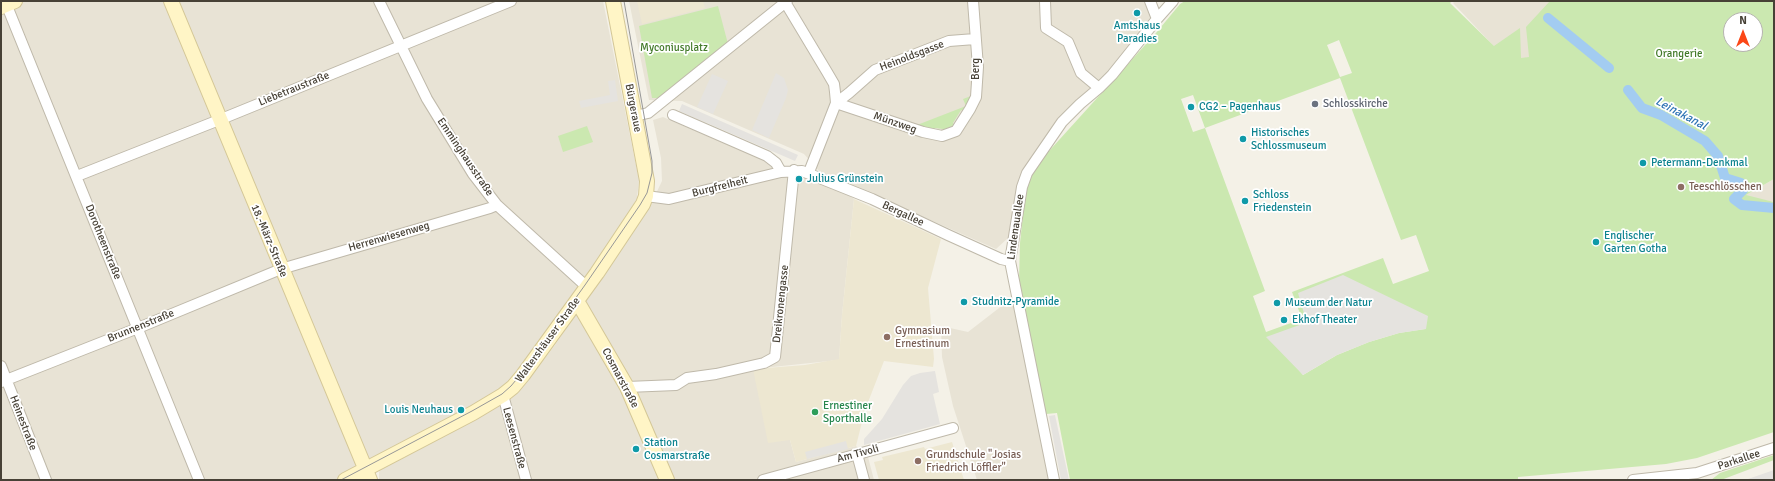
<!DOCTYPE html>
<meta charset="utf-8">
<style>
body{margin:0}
#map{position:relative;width:1775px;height:481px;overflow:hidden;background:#f4f1e7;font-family:Signika,sans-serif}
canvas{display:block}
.frame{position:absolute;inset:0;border:2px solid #474136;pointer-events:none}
.north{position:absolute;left:1723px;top:12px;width:40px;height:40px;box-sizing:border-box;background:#fff;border:1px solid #b5b3af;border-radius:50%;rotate:0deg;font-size:11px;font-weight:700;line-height:16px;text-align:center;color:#474136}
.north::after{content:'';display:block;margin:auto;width:14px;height:18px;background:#fb4717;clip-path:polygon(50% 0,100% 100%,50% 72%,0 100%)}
</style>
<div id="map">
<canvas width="1775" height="481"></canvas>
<div class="frame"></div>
<div class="north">N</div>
</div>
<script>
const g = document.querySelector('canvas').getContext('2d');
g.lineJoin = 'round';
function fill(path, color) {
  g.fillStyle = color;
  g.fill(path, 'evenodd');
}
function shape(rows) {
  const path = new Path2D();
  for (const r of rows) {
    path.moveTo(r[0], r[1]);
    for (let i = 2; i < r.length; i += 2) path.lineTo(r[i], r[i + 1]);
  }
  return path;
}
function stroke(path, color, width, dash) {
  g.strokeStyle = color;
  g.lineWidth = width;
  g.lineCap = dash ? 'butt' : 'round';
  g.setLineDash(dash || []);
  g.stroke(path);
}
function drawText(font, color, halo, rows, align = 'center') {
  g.font = font + ' Signika,sans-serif';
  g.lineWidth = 3.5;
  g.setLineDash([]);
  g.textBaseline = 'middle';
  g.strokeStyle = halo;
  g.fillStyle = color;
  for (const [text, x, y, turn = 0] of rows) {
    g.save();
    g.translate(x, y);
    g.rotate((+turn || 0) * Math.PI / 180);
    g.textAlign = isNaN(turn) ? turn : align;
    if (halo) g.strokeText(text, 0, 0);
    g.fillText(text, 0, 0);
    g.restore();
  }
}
fill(shape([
 [24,1,603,1,639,180,637,198,618,235,521,371,499,392,338,480,1,480,1,10],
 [629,1,1144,1,1151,20,1113,70,1026,166,1018,183,1008,238,996,249,819,171,804,154,682,101,649,100],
 [1455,1,1583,1,1591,51,1507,60,1453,3],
 [663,117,763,160,844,191,854,199,842,315,839,360,753,369,790,440,796,462,856,446,868,457,874,480,379,480,379,472,382,468,512,398,528,381,555,345,649,208,662,181,661,158,653,120],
 [1774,179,1774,202,1744,196],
 [1012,298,1050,480,977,480,953,406,942,357,941,326,968,332]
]), '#e8e3d5');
fill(shape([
 [637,1,703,1,705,8,642,24],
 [854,199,941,239,928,288,934,359,933,367,884,361,865,410,856,446,796,462,790,440,768,443,753,369,805,365,839,359,842,315],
 [952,442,964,480,879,480,874,462,883,460,882,457,924,447,925,449]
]), '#ede7d1');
fill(shape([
 [1185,1,1452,1,1450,3,1494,46,1520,28,1521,58,1529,57,1526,27,1550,1,1774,1,1774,179,1746,195,1774,202,1774,432,1697,458,1666,464,1518,477,1518,480,1070,480,1057,413,1046,414,1019,282,1020,243,1025,196,1031,176,1040,161,1156,33,1180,4],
 [1731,20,1755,20,1755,44,1731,44],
 [1339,40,1352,73,1340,77,1327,45],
 [1340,78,1401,240,1416,235,1429,271,1393,284,1383,258,1292,292,1302,319,1266,332,1253,296,1265,291,1205,128],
 [1193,95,1205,128,1193,132,1181,99],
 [1306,320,1425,329,1399,333,1369,342,1337,355,1303,375,1293,363],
 [718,6,728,44,659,98,652,98,639,26],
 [971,96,965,112,961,110,953,123,955,125,951,130,935,128,935,131,917,125,966,106,963,99],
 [587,126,593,142,563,152,558,136],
 [1774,455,1774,460,1721,480,1711,480,1720,473]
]), '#cbe8b0');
fill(shape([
 [776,73,784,78,788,90,786,98,769,138,752,130],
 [712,74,728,81,713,114,697,107],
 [615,80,618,101,581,108,579,101,610,95,608,81],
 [682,104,798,155,795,161,679,111],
 [1343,275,1428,316,1426,329,1399,333,1369,342,1337,355,1303,375,1266,337,1305,323,1306,320,1298,293],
 [935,371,939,392,933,394,940,424,864,445,864,439,882,419,903,385,911,376,920,373],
 [1055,415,1069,480,1061,480,1049,416],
 [846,441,848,449,807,459,805,452],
 [1774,470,1774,480,1747,480,1748,479]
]), '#e5e3df');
stroke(shape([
 [1548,18,1609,68],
 [1628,90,1642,108,1661,115,1705,141,1718,156,1725,178,1741,183,1743,190,1734,199,1742,205,1774,208]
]), '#a3ccf1', 10);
const street = shape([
 [5,1,199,480],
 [379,1,427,99,473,174,497,205,587,287],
 [1045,1,1046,28,1068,42,1081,73,1099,88],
 [1150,1,1157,19],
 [785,2,827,72,834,84,835,92,836,103,809,172],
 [836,103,923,132,942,136,956,131,970,109,976,97,978,67,973,1],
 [836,103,849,93,875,70,949,41,975,39],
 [673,115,767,156,776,163,781,172],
 [635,116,648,113,787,1],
 [77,176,219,120,511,1],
 [646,196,669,199,781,172,802,171,872,199,948,235,1001,259,1010,261],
 [1,366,46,480],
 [1,382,138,328,281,269,490,208,497,205],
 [627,387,676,385,687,378,716,374,764,363,775,357,794,170],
 [503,395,526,480],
 [857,454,864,480],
 [763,480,953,428],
 [1054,480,1010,261,1022,187,1027,173,1062,122,1080,104,1099,88,1112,75,1157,19,1173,1],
 [1633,480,1697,473,1774,448]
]);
const secondary = shape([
 [171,1,370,480],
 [1,7,15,1],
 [576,302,580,306,627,387,667,480],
 [345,480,473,413,503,395,513,387,523,375,597,273,643,204,646,196,647,181,613,1]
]);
stroke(street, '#bfb9aa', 12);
stroke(secondary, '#d4c797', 16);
stroke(street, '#fff', 10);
stroke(secondary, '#fff5c6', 14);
stroke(shape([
 [341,480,472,411,502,394,511,386,521,374,585,285,640,205,647,193,652,173,652,161,624,1]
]), '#979797', 1);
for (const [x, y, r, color] of [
 [1137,13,4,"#0f9aa8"],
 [1315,104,4,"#6b7280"],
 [1191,107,4,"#0f9aa8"],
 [1243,139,4,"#0f9aa8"],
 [1643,163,4,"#0f9aa8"],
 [799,179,4,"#0f9aa8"],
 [1681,187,4,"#8d6e63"],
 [1245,201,4,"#0f9aa8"],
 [1596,242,4,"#0f9aa8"],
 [964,302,4,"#0f9aa8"],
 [1277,303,4,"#0f9aa8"],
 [1284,320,4,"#0f9aa8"],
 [887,337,4,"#8d6e63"],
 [461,410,4,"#0f9aa8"],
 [815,412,4,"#2e9e5b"],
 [636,449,4,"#0f9aa8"],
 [918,461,4,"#8d6e63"]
]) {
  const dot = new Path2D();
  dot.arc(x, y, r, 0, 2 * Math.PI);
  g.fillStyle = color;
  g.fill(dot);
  stroke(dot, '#fff', 1.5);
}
drawText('11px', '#0d838f', '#fff', [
 ["Amtshaus",1137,26,"center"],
 ["Paradies",1137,39,"center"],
 ["CG2 – Pagenhaus",1199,107],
 ["Historisches",1251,133],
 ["Schlossmuseum",1251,146],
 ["Petermann-Denkmal",1651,163],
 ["Julius Grünstein",807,179],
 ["Schloss",1253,195],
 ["Friedenstein",1253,208],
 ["Englischer",1604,236],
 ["Garten Gotha",1604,249],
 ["Studnitz-Pyramide",972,302],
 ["Museum der Natur",1285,303],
 ["Ekhof Theater",1292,320],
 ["Louis Neuhaus",453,410,"right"],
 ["Station",644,443],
 ["Cosmarstraße",644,456]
], 'left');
drawText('11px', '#427a29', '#fff', [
 ["Myconiusplatz",674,48],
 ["Orangerie",1679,54]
]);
drawText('11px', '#474136', '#fff', [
 ["Heinoldsgasse",912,56,-21],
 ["Berg",976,69,-90],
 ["Liebetraustraße",294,89,-22],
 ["Bürgeraue",633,108,79],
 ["Münzweg",895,123,19],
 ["Emminghausstraße",465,157,56],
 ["Burgfreiheit",720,187,-14],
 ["Bergallee",903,214,25],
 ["Lindenauallee",1016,227,-82],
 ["Herrenwiesenweg",389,237,-16],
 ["18.-März-Straße",269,241,67],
 ["Dorotheenstraße",103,242,68],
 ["Dreikronengasse",781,304,-84],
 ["Brunnenstraße",141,326,-22],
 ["Waltershäuser Straße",548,340,-54],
 ["Cosmarstraße",620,378,62],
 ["Heinestraße",23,423,69],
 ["Leesenstraße",514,438,75],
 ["Am Tivoli",858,454,-15],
 ["Parkallee",1739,460,-18]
]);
drawText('11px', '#5b616d', '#fff', [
 ["Schlosskirche",1323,104]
], 'left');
drawText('11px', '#785e54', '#fff', [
 ["Teeschlösschen",1689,187],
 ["Gymnasium",895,331],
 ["Ernestinum",895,344],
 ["Grundschule \"Josias",926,455],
 ["Friedrich Löffler\"",926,468]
], 'left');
drawText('11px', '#27864d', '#fff', [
 ["Ernestiner",823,406],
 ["Sporthalle",823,419]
], 'left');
drawText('italic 12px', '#2e73b4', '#fff', [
 ["Leinakanal",1681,114,28]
]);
</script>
